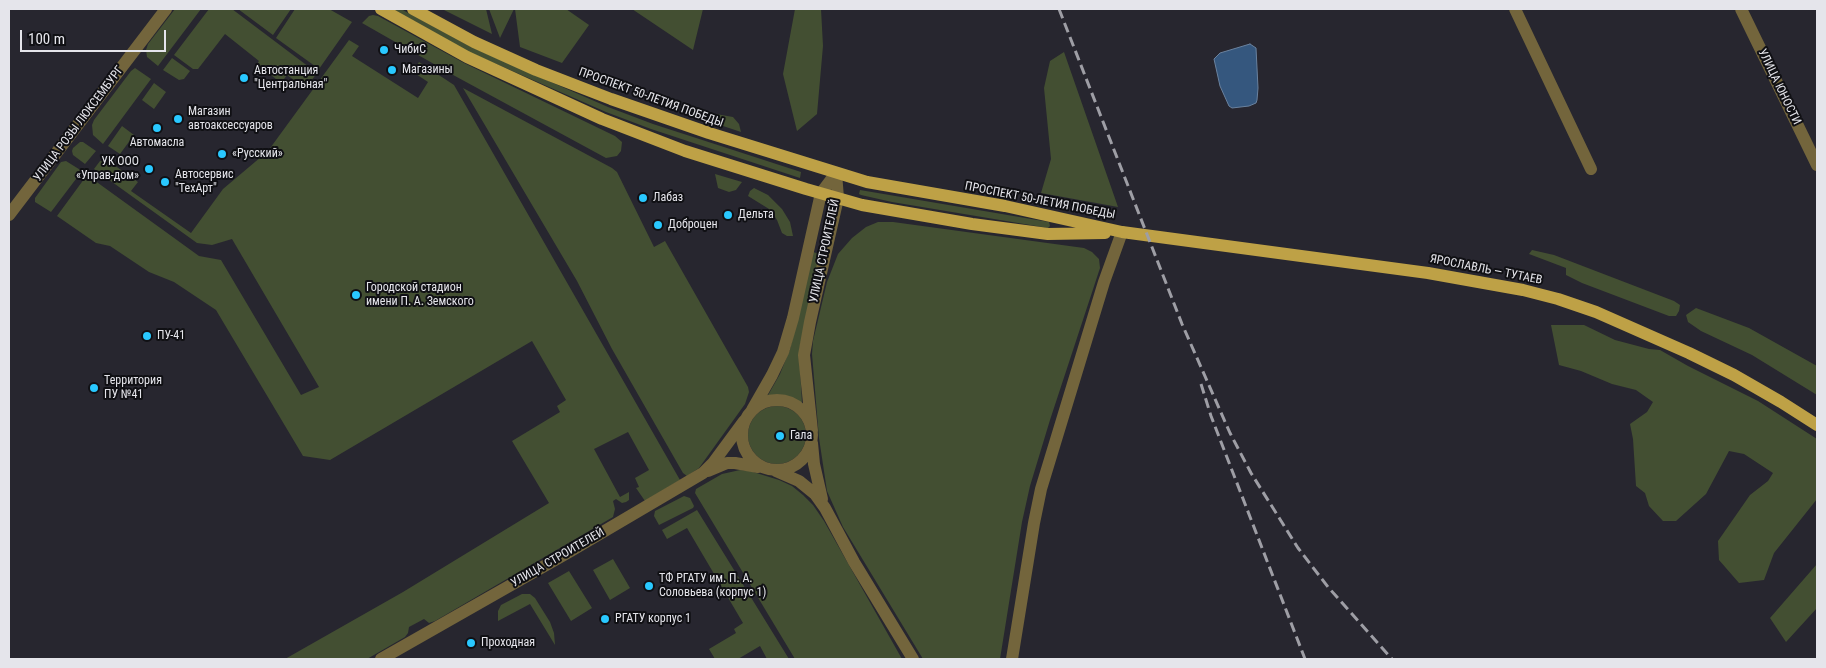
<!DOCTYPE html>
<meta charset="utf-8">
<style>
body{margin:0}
#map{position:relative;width:1826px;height:668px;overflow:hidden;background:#27262f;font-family:"Roboto Condensed",sans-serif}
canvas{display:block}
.frame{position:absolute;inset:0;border:10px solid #e5e5eb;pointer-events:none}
.scale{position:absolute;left:20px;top:30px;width:146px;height:22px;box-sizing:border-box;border:2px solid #e5e5eb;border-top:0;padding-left:6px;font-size:15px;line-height:18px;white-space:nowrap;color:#e5e5eb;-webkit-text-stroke:4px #101014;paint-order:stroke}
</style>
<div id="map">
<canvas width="1826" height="668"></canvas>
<div class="frame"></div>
<div class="scale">100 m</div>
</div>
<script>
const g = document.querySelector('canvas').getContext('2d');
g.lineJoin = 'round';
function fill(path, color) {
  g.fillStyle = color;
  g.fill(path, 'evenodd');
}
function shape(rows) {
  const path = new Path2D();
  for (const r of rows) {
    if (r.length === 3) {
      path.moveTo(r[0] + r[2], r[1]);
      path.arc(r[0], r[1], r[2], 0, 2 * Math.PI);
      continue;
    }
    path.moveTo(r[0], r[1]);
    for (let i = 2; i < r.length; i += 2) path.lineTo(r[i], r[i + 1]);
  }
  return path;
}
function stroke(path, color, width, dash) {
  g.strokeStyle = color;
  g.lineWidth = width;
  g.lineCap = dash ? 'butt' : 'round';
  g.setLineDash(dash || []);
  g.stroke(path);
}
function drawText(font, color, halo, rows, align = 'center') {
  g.font = font + ' "Roboto Condensed",sans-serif';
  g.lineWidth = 4;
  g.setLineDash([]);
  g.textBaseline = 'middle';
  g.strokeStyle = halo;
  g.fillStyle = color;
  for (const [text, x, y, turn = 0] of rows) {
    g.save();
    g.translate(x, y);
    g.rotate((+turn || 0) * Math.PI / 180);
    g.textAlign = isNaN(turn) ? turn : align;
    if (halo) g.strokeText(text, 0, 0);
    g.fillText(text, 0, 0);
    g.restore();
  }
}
fill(shape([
 [175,9,201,9,158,66,147,57,146,50,148,44],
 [209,9,232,9,317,73,308,85,301,85,287,75,281,83,257,64,259,61,225,34,198,69,193,69,174,55],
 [238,9,291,9,273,35],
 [295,9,329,9,352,22,319,69,276,38],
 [393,9,401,9,471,47,608,107,653,124,801,172,800,178,651,129,606,112,469,52],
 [442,9,486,9,492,34],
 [489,9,514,9,500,38],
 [515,9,566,9,589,25,562,63,520,47],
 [632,9,703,9,693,50],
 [795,9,821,9,823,46,817,114,797,131,783,74],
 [373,15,378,16,464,63,615,136,622,142,621,151,617,156,606,158,455,76,362,23,369,16],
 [349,40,359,46,352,56,418,98,428,82,413,72,419,62,454,85,680,480,645,501,636,488,639,487,635,478,649,470,628,432,594,449,620,497,629,492,629,500,626,502,622,503,616,499,613,501,615,509,613,517,435,621,429,623,424,619,409,627,408,633,405,637,367,659,285,659,403,592,549,503,512,441,560,412,557,406,566,400,532,341,330,460,303,456,216,310,174,282,149,272,110,246,96,243,57,216,87,175,199,256,221,260,301,395,319,387,232,239,212,245,197,243,94,169,100,161,107,160,138,182,131,191,191,233,223,189,268,151],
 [1064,52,1118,207,1041,193,1051,159,1044,88,1050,61],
 [172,58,190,71,184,79,179,80,163,70],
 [135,68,151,79,103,144,93,135,92,125,94,120,131,71],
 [154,83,166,92,154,109,142,100],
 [463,88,612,168,617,172,654,247,665,241,748,387,749,392,745,404,699,468,687,476,683,473,612,349,577,281],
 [699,111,733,117,739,124,741,132,690,115],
 [122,126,134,135,120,154,108,146],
 [80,142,83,142,96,151,85,164,73,155,72,151,73,148],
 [66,161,82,171,51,212,35,202,35,198,61,162],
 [715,174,742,182,736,190,729,192,718,188],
 [754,188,768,195,782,209,790,222,793,236,787,236,782,233,777,220,769,209,748,196,750,191],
 [860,190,1049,222,1050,226,1048,228,892,202,861,195,859,194],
 [878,222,893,222,1084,248,1092,252,1099,259,1100,268,1050,420,1030,486,1022,522,1000,659,923,659,843,527,827,491,819,438,812,354,813,341,827,282,838,254,852,238,866,227],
 [1532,250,1554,255,1674,301,1680,305,1679,311,1676,316,1669,316,1582,283,1566,275,1566,268,1529,254],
 [813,252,820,254,799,351,802,403,789,397,782,396,767,397,780,374,790,349],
 [1696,308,1749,328,1817,366,1817,395,1752,355,1701,331,1688,322,1686,315],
 [1551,325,1584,325,1615,340,1649,349,1660,350,1688,366,1758,401,1817,439,1817,499,1774,553,1764,580,1739,583,1719,560,1718,541,1750,495,1768,481,1773,473,1744,454,1729,451,1706,494,1676,521,1663,521,1649,506,1645,493,1636,486,1633,439,1630,424,1647,412,1653,402,1636,390,1612,384,1581,371,1559,365],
 [777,435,29],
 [740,470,750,471,779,480,792,486,803,495,813,505,824,521,902,659,795,659,695,493,696,489,722,474],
 [684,496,690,498,694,506,693,508,659,525,654,516,655,511],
 [697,510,789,659,767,659,760,646,738,659,715,659,709,649,736,633,734,629,743,623,687,528,667,539,662,530],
 [613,559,630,588,610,600,593,570],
 [1817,564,1817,608,1786,642,1770,618],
 [569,571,592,608,571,621,548,583],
 [522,594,530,594,535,598,550,622,554,633,555,645,530,604,498,621,498,611,501,605]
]), '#434f32');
const water = shape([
 [1250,44,1256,48,1258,88,1257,100,1256,103,1249,106,1232,108,1229,106,1220,86,1214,59,1220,53,1250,44]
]);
fill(water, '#35577e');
stroke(water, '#6a829f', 1);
stroke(shape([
 [1515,9,1591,169],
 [1741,9,1817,165],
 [9,215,166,9],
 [777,435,35],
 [752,410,772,375,783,352,793,318,821,193,836,173],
 [812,431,804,355,810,322,838,198,836,173],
 [812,443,814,464,822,499],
 [708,471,727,463,735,463,758,467],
 [776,471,799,481,815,494,825,508,854,562,913,659],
 [381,659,569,552,703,473,713,463,744,421],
 [1012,659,1034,523,1041,489,1104,282,1122,232]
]), '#73653c', 12);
stroke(shape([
 [381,9,467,57,602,119,685,151,806,189,862,205,972,224,1048,234,1105,233],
 [413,9,474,42,536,70,611,99,709,133,867,182,1005,206,1122,232,1428,273,1523,290,1558,299,1596,312,1689,353,1734,375,1781,402,1817,425]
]), '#bea146', 12);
stroke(shape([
 [1059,9,1182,324,1230,433,1251,473,1298,548,1328,587,1392,659],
 [1201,384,1211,416,1305,659]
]), '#9e9ea5', 3, [10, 5]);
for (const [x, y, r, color] of [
 [384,50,5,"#29c8ff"],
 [392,70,5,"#29c8ff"],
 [244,78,5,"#29c8ff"],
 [178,119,5,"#29c8ff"],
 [157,128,5,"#29c8ff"],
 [222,154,5,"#29c8ff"],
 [149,169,5,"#29c8ff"],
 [165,182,5,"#29c8ff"],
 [643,198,5,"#29c8ff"],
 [728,215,5,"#29c8ff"],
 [658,225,5,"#29c8ff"],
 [356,295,5,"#29c8ff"],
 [147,336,5,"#29c8ff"],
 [94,388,5,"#29c8ff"],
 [780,436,5,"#29c8ff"],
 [649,586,5,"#29c8ff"],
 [605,619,5,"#29c8ff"],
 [471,643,5,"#29c8ff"]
]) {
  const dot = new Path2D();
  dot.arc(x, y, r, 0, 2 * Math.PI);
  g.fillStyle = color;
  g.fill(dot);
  stroke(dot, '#101014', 2);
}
drawText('12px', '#e5e5eb', '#101014', [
 ["ЧибиС",394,50],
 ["Магазины",402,70],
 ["Автостанция",254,71],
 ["\"Центральная\"",254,85],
 ["Магазин",188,112],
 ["автоаксессуаров",188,126],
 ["Автомасла",157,143,"center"],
 ["«Русский»",232,154],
 ["УК ООО",139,162,"right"],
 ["«Управ-дом»",139,176,"right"],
 ["Автосервис",175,175],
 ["\"ТехАрт\"",175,189],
 ["Лабаз",653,198],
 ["Дельта",738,215],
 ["Доброцен",668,225],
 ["Городской стадион",366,288],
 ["имени П. А. Земского",366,302],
 ["ПУ-41",157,336],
 ["Территория",104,381],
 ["ПУ №41",104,395],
 ["Гала",790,436],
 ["ТФ РГАТУ им. П. А.",659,579],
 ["Соловьева (корпус 1)",659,593],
 ["РГАТУ корпус 1",615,619],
 ["Проходная",481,643]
], 'left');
drawText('12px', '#e5e5eb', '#101014', [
 ["УЛИЦА ЮНОСТИ",1779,87,64],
 ["ПРОСПЕКТ 50-ЛЕТИЯ ПОБЕДЫ",651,98,20],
 ["УЛИЦА РОЗЫ ЛЮКСЕМБУРГ",79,124,-53],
 ["ПРОСПЕКТ 50-ЛЕТИЯ ПОБЕДЫ",1040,201,11],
 ["УЛИЦА СТРОИТЕЛЕЙ",825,251,-78],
 ["ЯРОСЛАВЛЬ — ТУТАЕВ",1486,270,11],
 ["УЛИЦА СТРОИТЕЛЕЙ",558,558,-30]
]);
</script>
